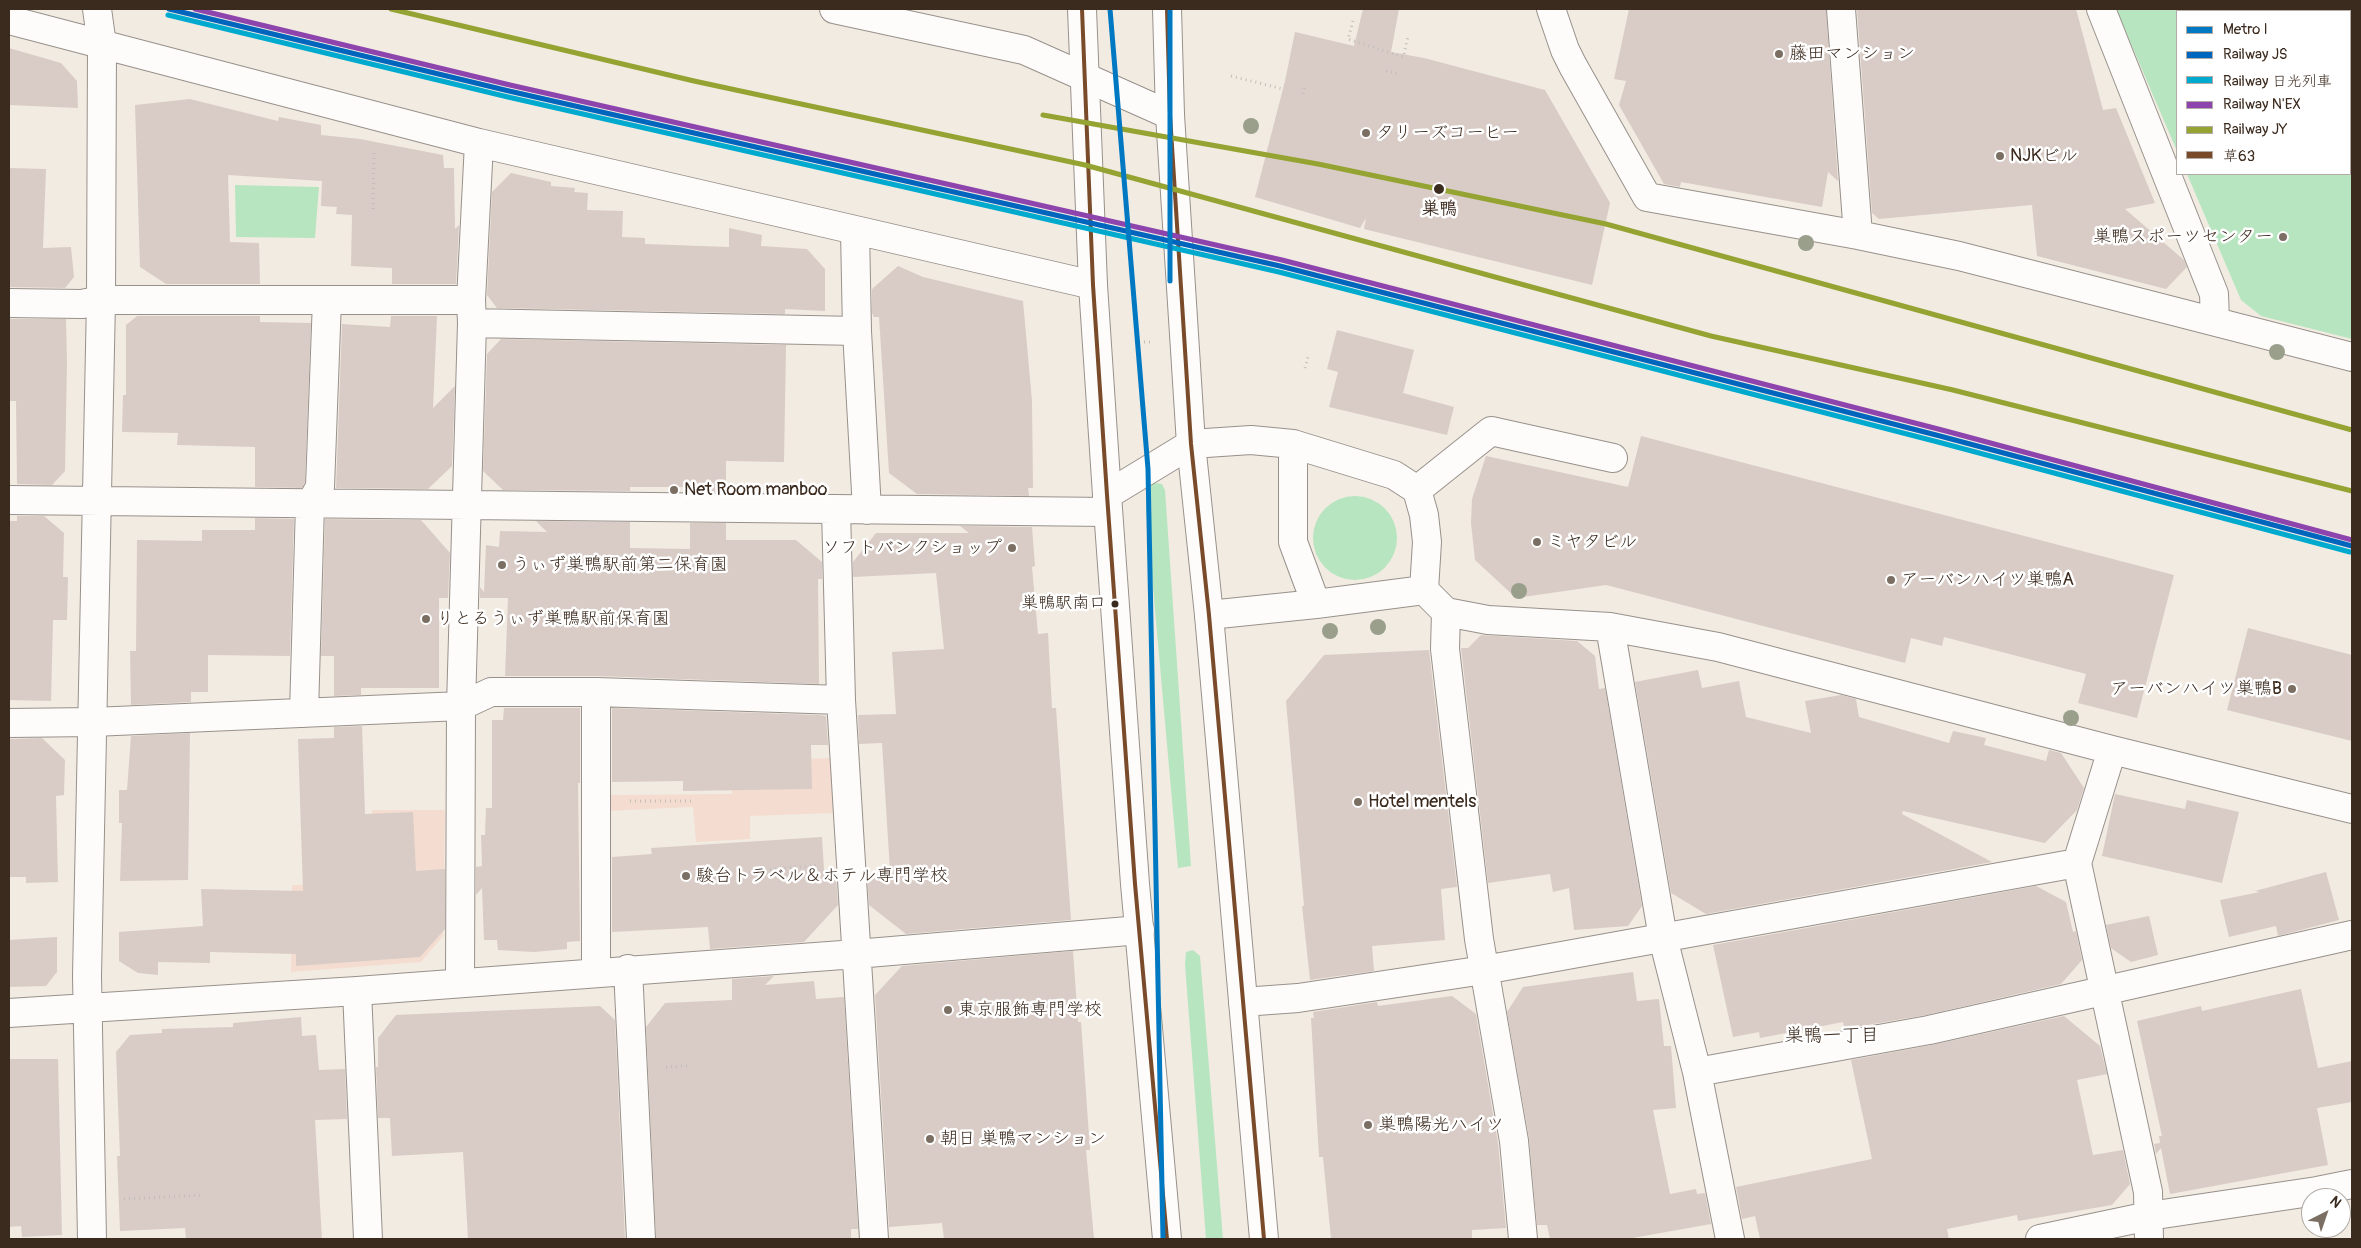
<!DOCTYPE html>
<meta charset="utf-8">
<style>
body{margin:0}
#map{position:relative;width:2361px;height:1248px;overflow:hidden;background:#f2ebe2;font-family:Pangolin,"Klee One",sans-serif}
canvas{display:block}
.frame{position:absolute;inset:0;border:10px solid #3b2a1e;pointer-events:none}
.legend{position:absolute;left:2176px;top:10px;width:175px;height:165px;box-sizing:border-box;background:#fff;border:1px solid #b1aaa5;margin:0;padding:6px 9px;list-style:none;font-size:15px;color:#3b2a1e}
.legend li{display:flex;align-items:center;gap:10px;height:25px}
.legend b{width:25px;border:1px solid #b1aaa5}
.north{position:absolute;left:2301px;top:1188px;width:50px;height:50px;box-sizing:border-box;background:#fff;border:1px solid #b1aaa5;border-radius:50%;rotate:41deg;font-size:14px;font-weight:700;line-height:20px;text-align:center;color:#3b2a1e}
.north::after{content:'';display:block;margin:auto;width:18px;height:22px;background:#7b6e63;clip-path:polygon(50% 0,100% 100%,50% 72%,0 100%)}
</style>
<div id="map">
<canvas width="2361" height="1248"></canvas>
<div class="frame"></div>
<ul class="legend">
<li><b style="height:6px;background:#0079c2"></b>Metro I</li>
<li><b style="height:6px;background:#0065bd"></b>Railway JS</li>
<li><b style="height:6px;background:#00a9ce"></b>Railway 日光列車</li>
<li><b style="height:6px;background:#8e44ad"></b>Railway N'EX</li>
<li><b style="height:6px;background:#94a332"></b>Railway JY</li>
<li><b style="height:6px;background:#7a4b2a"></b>草63</li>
</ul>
<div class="north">N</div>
</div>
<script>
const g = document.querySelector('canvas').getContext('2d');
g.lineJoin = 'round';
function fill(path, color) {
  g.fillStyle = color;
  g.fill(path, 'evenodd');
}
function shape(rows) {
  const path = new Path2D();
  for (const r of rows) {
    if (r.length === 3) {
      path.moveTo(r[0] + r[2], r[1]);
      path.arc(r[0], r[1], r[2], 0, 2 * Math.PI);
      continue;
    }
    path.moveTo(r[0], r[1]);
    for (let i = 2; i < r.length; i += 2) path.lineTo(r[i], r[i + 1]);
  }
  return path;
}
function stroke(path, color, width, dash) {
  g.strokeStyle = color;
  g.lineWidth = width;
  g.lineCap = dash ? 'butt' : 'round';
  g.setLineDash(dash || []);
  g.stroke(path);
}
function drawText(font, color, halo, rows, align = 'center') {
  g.font = font + ' Pangolin,"Klee One",sans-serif';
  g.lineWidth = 5;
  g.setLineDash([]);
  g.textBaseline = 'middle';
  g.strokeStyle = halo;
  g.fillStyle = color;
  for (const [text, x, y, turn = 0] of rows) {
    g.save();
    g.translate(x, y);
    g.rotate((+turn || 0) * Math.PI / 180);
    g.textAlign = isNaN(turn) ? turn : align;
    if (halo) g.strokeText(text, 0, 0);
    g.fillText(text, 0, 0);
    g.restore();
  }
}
fill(shape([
 [832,758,835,813,750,816,750,839,696,842,693,807,608,811,608,795,732,794,731,761],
 [372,810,445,810,443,936,421,962,291,972,292,885,375,886]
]), '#f4ddd0');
fill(shape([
 [2116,9,2352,9,2352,339,2261,316,2241,300,2187,174,2350,174,2350,11,2177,11,2177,151],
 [235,185,319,187,315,238,236,237],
 [1155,483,1162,484,1165,490,1191,866,1178,868,1146,509,1149,486],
 [1355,538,42],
 [1193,950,1200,956,1223,1239,1206,1239,1185,964,1186,952]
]), '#b7e5c0');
fill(shape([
 [1363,9,1399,9,1391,52,1424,58,1545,90,1610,203,1592,285,1364,229,1366,218,1360,228,1255,197,1285,81,1295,32,1354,46],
 [1629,9,1826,9,1838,181,1828,172,1822,207,1681,182,1680,187,1664,184,1619,105,1626,81,1614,79],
 [1857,9,2076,9,2103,110,2116,108,2155,203,2125,209,2184,260,2187,267,2166,289,2037,256,2032,205,1879,219,1872,213],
 [9,48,61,63,77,81,78,108,9,105],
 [190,99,278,121,279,117,321,125,321,135,360,139,443,155,444,168,454,168,455,229,459,225,456,284,392,284,392,268,351,266,352,215,336,214,337,207,321,206,322,181,228,175,230,242,259,243,260,284,166,284,140,267,135,105],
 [9,168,46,169,43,248,71,247,74,277,65,288,9,287],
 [511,173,551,182,551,186,575,188,574,192,588,193,587,210,623,211,622,237,645,238,645,244,729,247,729,228,762,235,761,246,807,249,825,269,825,311,785,309,785,314,497,308,487,295,492,192],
 [898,266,923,277,1023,301,1032,401,1033,488,1028,488,1029,496,917,494,889,473,879,317,874,317,872,313,872,289],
 [137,316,260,316,260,322,311,323,305,482,302,488,255,487,255,447,177,445,178,433,122,432,123,395,126,395,126,325],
 [391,316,437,316,433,408,455,386,452,466,428,489,336,488,342,324,390,327],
 [9,319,66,319,67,362,65,471,52,485,17,484,16,401,10,401],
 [1337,330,1414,350,1403,393,1454,407,1447,435,1329,407,1338,372,1327,369],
 [501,339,786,345,784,462,726,461,726,492,691,492,691,487,630,487,630,491,503,490,483,471,487,354],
 [1641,436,2174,575,2137,718,2078,703,2086,674,1944,637,1942,646,1911,638,1905,663,1606,585,1516,598,1475,560,1471,523,1472,499,1486,456,1628,487],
 [17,516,44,516,64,533,63,577,68,577,67,620,53,620,51,701,9,700,9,521,17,521],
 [255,518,294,519,290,656,208,655,208,692,191,692,191,702,131,705,130,651,136,651,137,540,202,541,202,530,255,530],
 [325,519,421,520,450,553,448,598,439,598,439,688,361,688,361,695,334,696,334,656,321,656],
 [536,521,630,522,630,548,690,549,690,523,726,523,726,540,796,540,822,562,822,579,818,579,819,684,596,676,505,676,508,598,480,598,480,587,484,592,486,545,499,547,500,531,547,532],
 [960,526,1032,527,1035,566,1032,567,1038,634,1048,633,1052,708,1056,708,1071,920,906,934,869,905,867,874,890,871,882,743,859,744,858,715,896,714,892,652,944,649,936,573,853,577,853,562,876,533,969,533],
 [2248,628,2352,655,2352,741,2227,710],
 [1481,635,1577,641,1595,656,1599,689,1605,688,1642,906,1628,926,1574,930,1569,888,1553,892,1550,874,1488,883,1461,648,1468,648],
 [1429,650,1457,887,1441,889,1445,940,1372,946,1374,971,1310,980,1302,906,1304,906,1286,701,1324,655],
 [1698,670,1702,688,1739,681,1746,717,1811,733,1805,701,1841,695,1856,699,1859,717,1949,743,1953,731,1986,738,1984,745,2046,761,2049,750,2061,753,2084,788,2077,810,2045,843,1903,811,1902,814,1992,862,1706,914,1671,893,1635,682],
 [504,708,580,708,580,783,578,783,580,941,567,942,567,949,534,952,498,950,497,940,484,940,482,888,476,895,476,867,482,866,481,835,485,835,486,808,492,808,492,720,503,720],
 [612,708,819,715,826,716,828,745,811,745,812,789,683,791,683,781,612,782],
 [362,726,365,814,413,812,416,871,445,869,445,929,420,957,296,966,296,954,210,952,210,963,158,962,158,975,138,973,119,961,119,932,203,926,201,889,303,891,298,739,334,738,334,727],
 [190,733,188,880,120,881,122,823,119,823,119,790,127,790,131,736],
 [42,738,65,760,64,795,56,796,58,882,26,883,26,877,9,877,9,739],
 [2115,794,2185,809,2187,800,2239,812,2222,883,2102,856],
 [822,837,824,870,830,870,830,877,836,877,838,905,804,942,710,949,708,927,612,932,612,857,652,854,651,848],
 [2326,872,2339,920,2278,936,2276,926,2229,937,2220,900,2260,892,2255,891],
 [2036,886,2066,902,2073,932,2076,931,2082,960,2061,984,1926,1015,1844,1029,1843,1022,1760,1038,1759,1032,1733,1037,1713,945],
 [2149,916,2158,955,2131,962,2111,948,2106,925],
 [57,937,57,972,46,986,9,987,9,940],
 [1073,951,1078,1022,1081,1022,1090,1150,1086,1150,1094,1239,944,1239,942,1223,889,1227,875,995,902,966],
 [1633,972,1637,1001,1659,999,1664,1046,1671,1046,1676,1108,1653,1110,1670,1194,1696,1189,1697,1194,1705,1193,1711,1224,1627,1239,1550,1239,1547,1225,1537,1225,1529,1138,1507,1012,1523,987],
 [774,976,765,985,814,981,816,999,844,997,858,1229,851,1229,851,1239,656,1239,646,1027,665,1003,732,1000,732,979],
 [2301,989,2318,1068,2352,1061,2352,1102,2317,1108,2328,1165,2170,1194,2161,1148,2156,1154,2154,1144,2160,1143,2159,1136,2162,1136,2137,1021,2201,1006,2202,1011],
 [1452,996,1476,1014,1498,1143,1506,1228,1472,1230,1472,1239,1331,1239,1323,1157,1319,1157,1311,1018,1314,1018,1313,1012,1377,1002,1378,1006],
 [600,1006,615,1020,625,1239,468,1239,463,1152,392,1156,390,1118,378,1118,376,1067,378,1067,378,1038,396,1015],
 [2064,1016,2100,1046,2107,1074,2077,1080,2093,1155,2123,1150,2130,1184,2112,1205,2018,1221,2017,1215,1947,1229,1949,1239,1760,1239,1755,1216,1742,1219,1736,1187,1872,1159,1851,1060,1932,1045],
 [301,1017,302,1036,316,1035,319,1070,345,1069,347,1119,315,1120,322,1239,186,1239,185,1228,120,1231,117,1156,120,1156,116,1052,130,1035,162,1033,162,1029,233,1027,233,1023],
 [9,1059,58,1059,62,1235,22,1237,21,1226,9,1227]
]), '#d9ccc6');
const minor = shape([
 [834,9,1024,50,1170,115],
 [1551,9,1565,50,1573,66,1647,197,1858,235,1959,256,2352,357],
 [1841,9,1858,235],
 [2101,9,2214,294,2215,321],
 [9,20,479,143,1093,285],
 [855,231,857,331,867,510],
 [9,303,82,304,101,300,471,300],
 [472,323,857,331],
 [1417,490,1491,431,1613,458],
 [1107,495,1191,444,1251,440,1293,444],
 [9,500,1108,512],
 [836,510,841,700,874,1239],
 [1424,590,1316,604,1293,542,1293,444,1394,475,1417,490,1424,515,1427,542,1424,590,1446,612,1488,620,1610,627,1718,647,2112,750,2352,809],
 [1446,612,1445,649,1479,939,1514,1141,1523,1239],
 [1209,615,1316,604],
 [1610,627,1663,938,1697,1072,1730,1239],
 [304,713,310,504,320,487,327,300],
 [9,723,93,722,461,706,491,692,596,692,841,700],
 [2112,750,2077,863,2148,1192,2149,1239],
 [628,969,641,1239],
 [596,973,596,692],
 [460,982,461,706,472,323,471,300,479,143],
 [357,991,368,1239],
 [1243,1002,1298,998,1484,970,2077,863],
 [9,1013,357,991,856,954,1140,930],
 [1697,1072,1929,1030,2352,935],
 [92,1239,87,976,101,300,102,45,97,9],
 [2040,1239,2149,1216,2317,1191,2352,1184]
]);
const highway = shape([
 [1082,9,1093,285,1107,495,1135,884,1167,1239],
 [1167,9,1170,115,1191,444,1209,615,1264,1239]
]);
stroke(minor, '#98918b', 30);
stroke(highway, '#98918b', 30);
stroke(shape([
 [1353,21,1348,39,1403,57],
 [1404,54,1408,36],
 [1386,71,1398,74],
 [1231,76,1283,89],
 [1303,94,1305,86],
 [373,209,374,149],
 [1139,342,1151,342],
 [1305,368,1308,357],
 [630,801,694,801],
 [755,871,818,865],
 [666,1067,688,1066],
 [124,1199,203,1195]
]), '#c1bebb', 3, [1, 4]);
stroke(minor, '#fdfcfb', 28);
stroke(highway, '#fdfcfb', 28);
stroke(shape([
 [1082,9,1093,285,1107,495,1135,884,1167,1239],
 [1167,9,1170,115,1191,444,1209,615,1264,1239]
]), '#7a4b2a', 4);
stroke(shape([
 [169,9,509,91,1280,266,1940,436,2352,546]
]), '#0065bd', 5);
stroke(shape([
 [168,15,508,97,1279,272,1938,442,2350,552]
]), '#00a9ce', 5);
stroke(shape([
 [195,9,510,85,1282,260,1942,430,2352,540]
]), '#8e44ad', 5);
stroke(shape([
 [391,9,694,81,1085,165,1711,336,1953,390,2352,491],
 [1043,115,1318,164,1606,224,2352,430]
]), '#94a332', 5);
stroke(shape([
 [1110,9,1148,469,1163,1239],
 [1170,9,1170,281]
]), '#0079c2', 5);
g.fillStyle = '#9a9f8c';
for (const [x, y] of [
 [1251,126],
 [1806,243],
 [2277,352],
 [1519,591],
 [1378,627],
 [1330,631],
 [2071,718]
]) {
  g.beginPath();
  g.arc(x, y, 8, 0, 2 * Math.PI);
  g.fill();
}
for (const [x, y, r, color] of [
 [1779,54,5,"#7b6e63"],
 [1366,133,5,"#7b6e63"],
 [2000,156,5,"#7b6e63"],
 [1439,189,6,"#3b2a1e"],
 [2283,237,5,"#7b6e63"],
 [674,490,5,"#7b6e63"],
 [1537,542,5,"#7b6e63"],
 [1012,548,5,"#7b6e63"],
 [502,565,5,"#7b6e63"],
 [1891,580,5,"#7b6e63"],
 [1115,604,4.5,"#3b2a1e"],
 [426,619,5,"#7b6e63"],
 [2292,689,5,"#7b6e63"],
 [1358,802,5,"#7b6e63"],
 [686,876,5,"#7b6e63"],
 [948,1010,5,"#7b6e63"],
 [1368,1125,5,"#7b6e63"],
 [930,1139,5,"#7b6e63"]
]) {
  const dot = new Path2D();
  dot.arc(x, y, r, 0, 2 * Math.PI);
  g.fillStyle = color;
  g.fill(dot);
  stroke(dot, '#fff', 2);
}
drawText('17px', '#3b2a1e', '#fff', [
 ["巣鴨駅南口",1106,604]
], 'right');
drawText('18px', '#3b2a1e', '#fff', [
 ["藤田マンション",1789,54],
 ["タリーズコーヒー",1376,133],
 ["NJKビル",2010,156],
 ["巣鴨スポーツセンター",2273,237,"right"],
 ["Net Room manboo",684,490],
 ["ミヤタビル",1547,542],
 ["ソフトバンクショップ",1002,548,"right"],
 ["うぃず巣鴨駅前第二保育園",512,565],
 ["アーバンハイツ巣鴨A",1901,580],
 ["りとるうぃず巣鴨駅前保育園",436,619],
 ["アーバンハイツ巣鴨B",2282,689,"right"],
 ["Hotel mentels",1368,802],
 ["駿台トラベル＆ホテル専門学校",696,876],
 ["東京服飾専門学校",958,1010],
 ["巣鴨陽光ハイツ",1378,1125],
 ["朝日 巣鴨マンション",940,1139]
], 'left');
drawText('bold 18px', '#3b2a1e', '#fff', [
 ["巣鴨",1439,209]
]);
drawText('19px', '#3b2a1e', '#fff', [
 ["巣鴨一丁目",1832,1036]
]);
</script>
